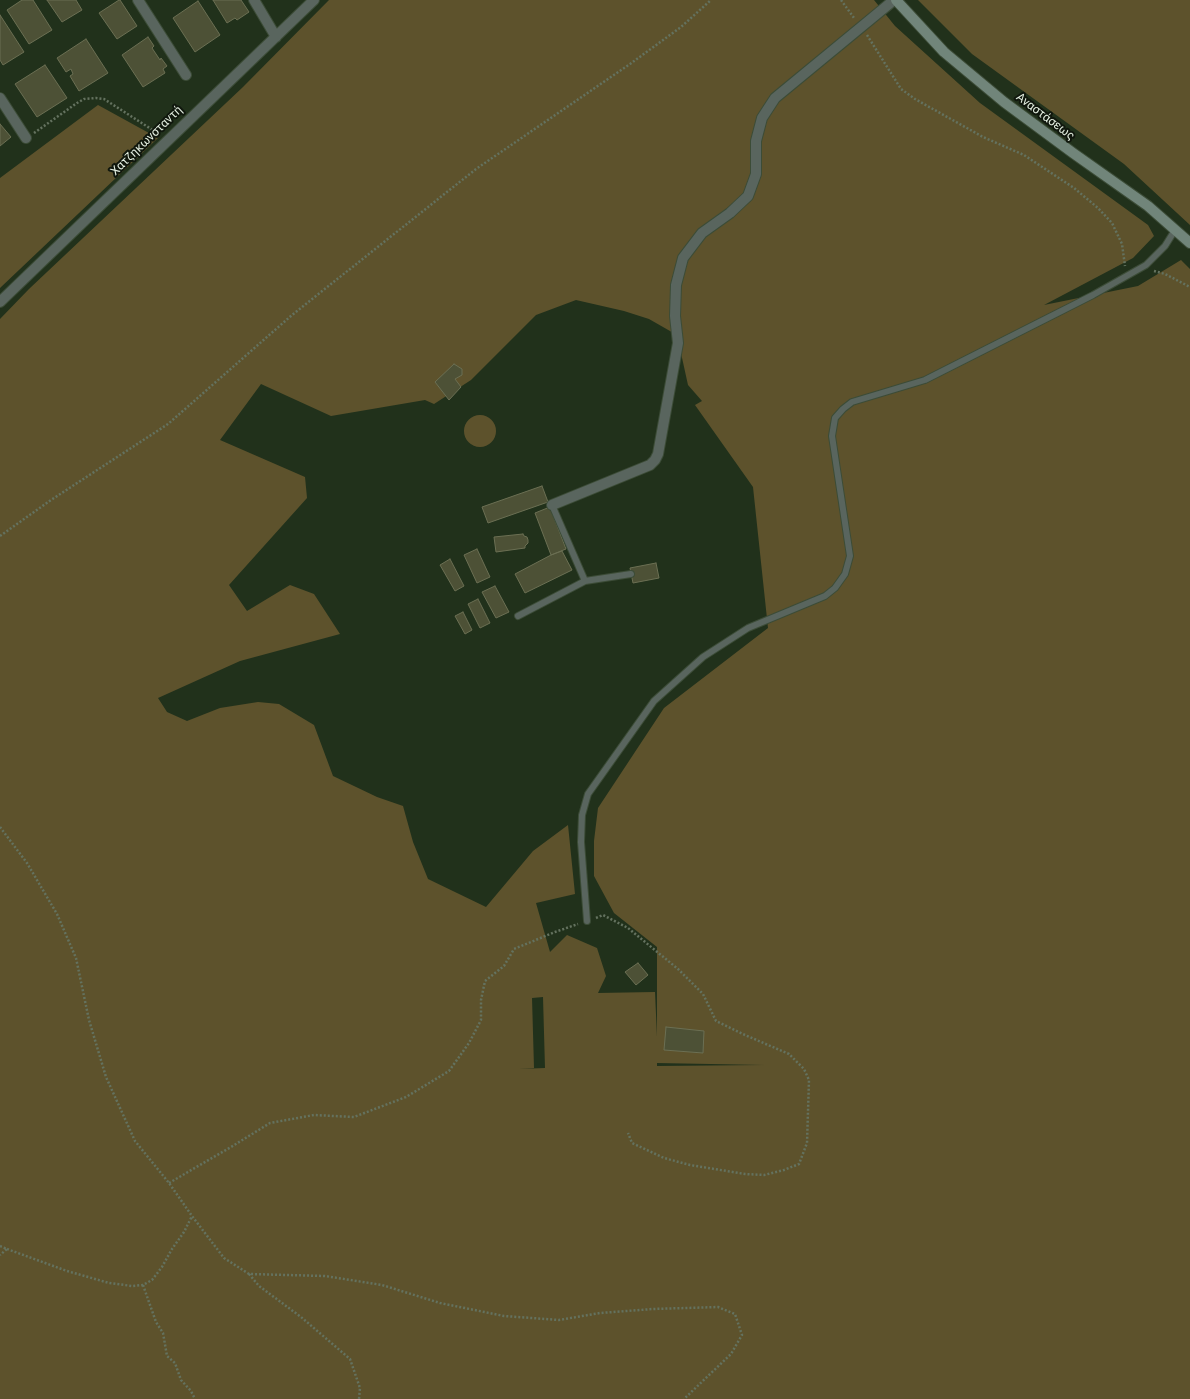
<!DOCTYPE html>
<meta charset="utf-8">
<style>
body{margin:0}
canvas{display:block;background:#21311b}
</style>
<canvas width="1190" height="1399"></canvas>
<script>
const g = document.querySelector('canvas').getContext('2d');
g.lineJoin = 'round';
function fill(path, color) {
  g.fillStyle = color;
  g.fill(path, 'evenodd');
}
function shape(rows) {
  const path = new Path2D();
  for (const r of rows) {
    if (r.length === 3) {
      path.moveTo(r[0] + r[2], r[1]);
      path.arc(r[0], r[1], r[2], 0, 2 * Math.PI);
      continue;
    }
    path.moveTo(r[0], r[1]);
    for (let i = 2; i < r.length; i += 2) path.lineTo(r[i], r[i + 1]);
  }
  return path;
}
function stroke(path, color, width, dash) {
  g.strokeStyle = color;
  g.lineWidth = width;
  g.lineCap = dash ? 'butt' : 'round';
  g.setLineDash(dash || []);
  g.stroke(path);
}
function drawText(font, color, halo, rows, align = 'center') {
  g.font = font + ' Roboto,sans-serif';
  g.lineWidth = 4;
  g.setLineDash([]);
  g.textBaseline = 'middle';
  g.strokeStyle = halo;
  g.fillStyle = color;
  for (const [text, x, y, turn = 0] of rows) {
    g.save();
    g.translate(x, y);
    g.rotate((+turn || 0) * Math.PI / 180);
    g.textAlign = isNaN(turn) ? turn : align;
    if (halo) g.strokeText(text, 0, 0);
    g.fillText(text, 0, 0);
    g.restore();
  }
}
fill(shape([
 [329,0,874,0,895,26,980,103,1148,225,1154,236,1133,258,1044,305,1138,286,1181,260,1190,269,1190,1399,0,1399,0,319,29,289,243,87],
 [576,300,624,311,649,319,677,335,688,385,702,401,695,405,753,487,768,628,664,708,598,808,594,841,594,876,614,913,657,947,657,1037,655,992,598,993,606,976,597,948,567,935,550,952,536,903,575,894,568,825,533,851,486,907,428,879,413,842,403,806,377,797,333,776,314,725,279,704,258,702,220,708,187,721,167,712,158,698,240,661,340,634,314,594,290,585,247,611,229,585,307,498,305,477,220,440,261,384,331,416,425,400,434,404,471,380,536,315],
 [543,997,545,1068,519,1069,534,1068,532,998],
 [657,1063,764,1065,657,1066],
 [918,0,1190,0,1190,225,1124,164,972,54],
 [98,105,158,138,0,288,0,178],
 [480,431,16]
]), '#5d522c');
const building = shape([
 [22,0,33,0,52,30,29,44,7,10,22,0],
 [47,0,76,0,82,10,62,22,47,0],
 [119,0,120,0,137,26,117,39,99,13,119,0],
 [213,0,241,0,249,12,237,20,235,18,227,23,213,0],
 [198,1,220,35,195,52,173,18,198,1],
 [0,15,24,52,3,65,0,60,0,15],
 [148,37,154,46,152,48,160,60,161,58,167,66,163,69,165,73,143,87,122,55,148,37],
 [86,39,108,73,79,91,70,76,73,74,71,69,66,72,57,58,86,39],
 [45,65,67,98,37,117,15,84,45,65],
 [0,124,11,137,0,146,0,124],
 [454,364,462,369,462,375,455,379,461,387,449,400,435,382,454,364],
 [542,486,548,502,488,523,482,507,542,486],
 [550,507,566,549,551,555,535,513,550,507],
 [523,534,524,536,527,537,528,540,528,543,525,546,525,548,496,552,494,537,523,534],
 [477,549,490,577,477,583,464,555,477,549],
 [562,551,572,570,525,593,515,574,551,555,562,551],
 [450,559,464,586,455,591,440,565,450,559],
 [656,563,659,578,633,583,630,568,656,563],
 [495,586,509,612,496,618,482,592,495,586],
 [478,599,490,623,480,628,468,604,478,599],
 [463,612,472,630,465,634,455,616,463,612],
 [638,963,648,975,636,985,625,972,638,963],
 [666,1027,704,1031,703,1053,664,1050,666,1027]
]);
fill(building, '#4d5136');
stroke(building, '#6b6f53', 1);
const lane = shape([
 [552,505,585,581,631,574],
 [518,616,585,581],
 [587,921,581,842,582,815,588,794,654,701,703,657,748,628,825,596,835,588,845,574,850,556,832,436,835,418,843,409,852,402,925,380,1093,295,1146,265,1165,246,1175,230]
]);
const street = shape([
 [138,0,186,75],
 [254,0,276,37],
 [0,98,26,138],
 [0,302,314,0],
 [552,505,650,465,655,460,658,454,678,343,675,316,676,285,683,258,702,233,730,213,748,196,756,174,756,141,762,118,775,98,894,0]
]);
const secondary = shape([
 [896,0,944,52,1004,102,1073,153,1148,206,1190,243]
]);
stroke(lane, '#3c4c37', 8);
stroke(street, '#3c4c37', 12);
stroke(secondary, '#3c4c37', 12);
stroke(shape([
 [841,0,854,18],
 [867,35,901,89,915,99,983,137,1024,155,1074,188,1098,208,1112,223,1122,244,1125,266],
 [34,133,77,103,84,99,96,98,104,99,159,134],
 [1154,271,1165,274,1190,287],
 [0,536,51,500,168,424,292,315,476,169,630,64,681,27,711,0],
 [0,827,27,863,57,914,76,958,89,1020,106,1077,135,1141,169,1183,192,1216,224,1258,249,1274,325,1276,382,1285,440,1303,504,1316,559,1320,600,1313,653,1309,718,1307,735,1314,742,1335,731,1354,684,1399],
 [596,918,603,915,628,928,678,969,703,994,716,1021,745,1035,789,1054,804,1069,809,1080,807,1143,799,1164,784,1170,764,1175,745,1174,690,1165,664,1158,632,1143,628,1133],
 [169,1183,231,1147,270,1123,314,1115,354,1117,406,1097,449,1071,469,1043,481,1020,481,1000,485,981,504,966,514,949,555,932,578,924],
 [0,1246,7,1249,0,1255],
 [7,1249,67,1271,109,1283,132,1286,143,1285,152,1280,162,1267,172,1249,184,1232,192,1216],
 [249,1274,259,1286,301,1317,350,1359,360,1388,359,1399],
 [143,1285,156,1322,163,1333,167,1356,175,1363,181,1380,191,1391,195,1399]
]), '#64725f', 2.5, [2, 2]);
stroke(lane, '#59655e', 6);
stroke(street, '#59655e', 10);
stroke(secondary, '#71857a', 10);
drawText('12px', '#e5f0e2', '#10170d', [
 ["Αναστάσεως",1045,117,37],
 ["Χατζηκωνσταντή",147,141,-44]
]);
</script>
